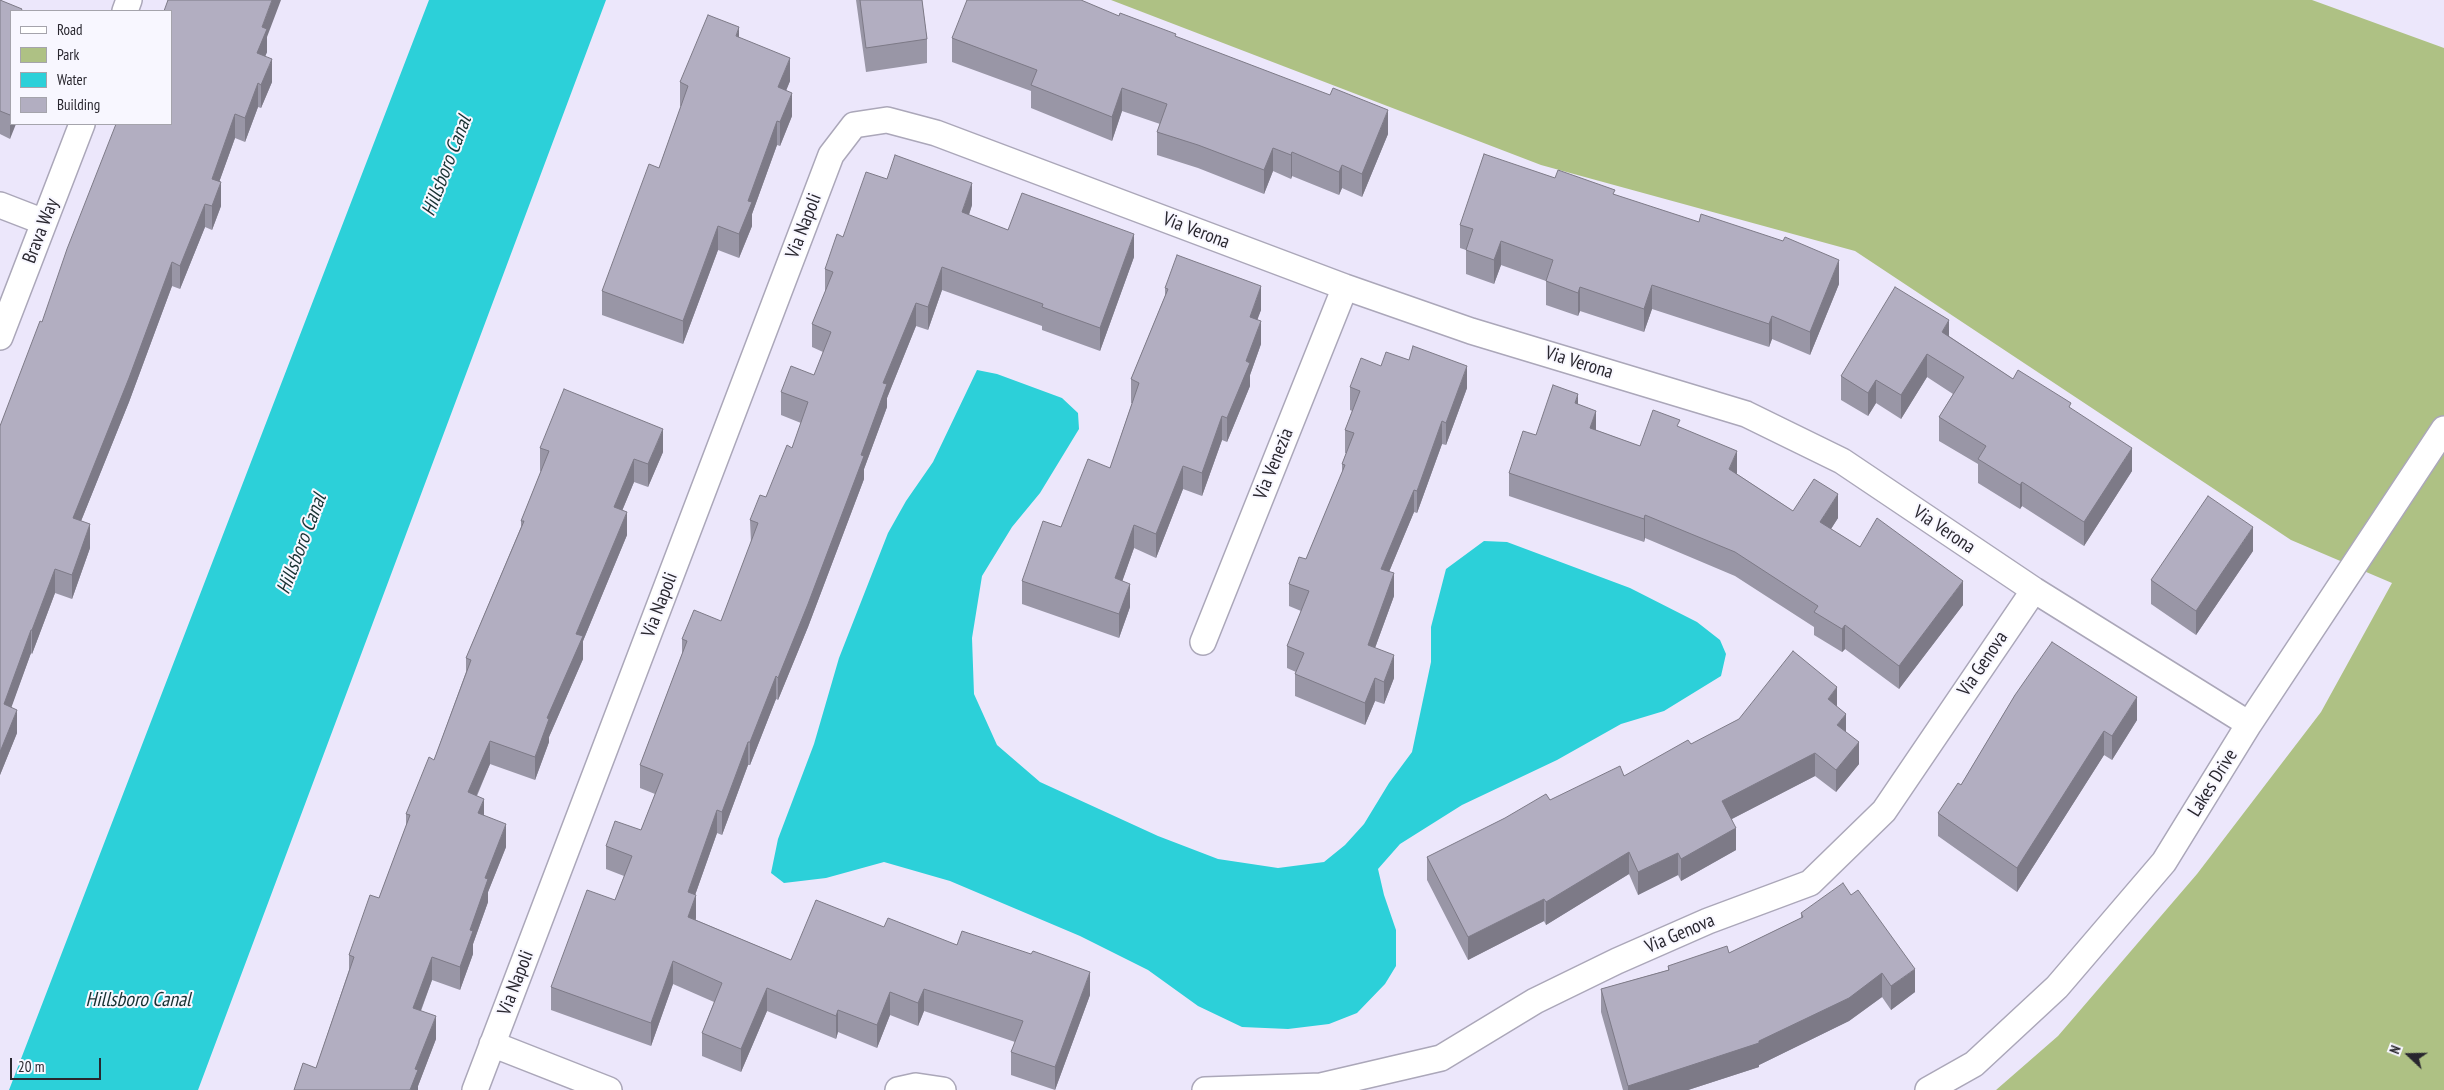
<!DOCTYPE html>
<style>
body{margin:0}
#map{position:relative;width:2444px;height:1090px;overflow:hidden;background:#ece7fb;font-family:"PT Sans Narrow",sans-serif}
canvas{display:block}
.legend{position:absolute;left:10px;top:10px;width:162px;height:115px;box-sizing:border-box;background:#f8f7ff;border:1px solid #a5a4ac;margin:0;padding:6px 9px;list-style:none;font-size:15px;color:#29272f}
.legend li{display:flex;align-items:center;gap:10px;height:25px}
.legend b{width:25px;border:1px solid #a5a4ac}
.north{position:absolute;left:2384px;top:1030px;width:50px;height:50px;-webkit-text-stroke:4px #f8f7ff;paint-order:stroke;rotate:291deg;font-size:14px;font-weight:700;line-height:20px;text-align:center;color:#29272f}
.north::after{content:'';display:block;margin:auto;width:18px;height:22px;background:#29272f;clip-path:polygon(50% 0,100% 100%,50% 72%,0 100%)}
.scale{position:absolute;left:10px;top:1058px;width:91px;height:22px;box-sizing:border-box;border:2px solid #29272f;border-top:0;padding-left:6px;font-size:15px;line-height:18px;white-space:nowrap;color:#29272f;-webkit-text-stroke:4px #f8f7ff;paint-order:stroke}
</style>
<div id="map">
<canvas width="2444" height="1090"></canvas>
<ul class="legend">
<li><b style="height:6px;background:#fff"></b>Road</li>
<li><b style="height:14px;background:#aec184"></b>Park</li>
<li><b style="height:14px;background:#2cd0d9"></b>Water</li>
<li><b style="height:14px;background:#b2aec1"></b>Building</li>
</ul>
<div class="north">N</div>
<div class="scale">20 m</div>
</div>
<script>
const g = document.querySelector('canvas').getContext('2d');
g.lineJoin = 'round';
function fill(path, color) {
  g.fillStyle = color;
  g.fill(path, 'evenodd');
}
function shape(rows) {
  const path = new Path2D();
  for (const r of rows) {
    path.moveTo(r[0], r[1]);
    for (let i = 2; i < r.length; i += 2) path.lineTo(r[i], r[i + 1]);
  }
  return path;
}
function stroke(path, color, width, dash) {
  g.strokeStyle = color;
  g.lineWidth = width;
  g.lineCap = dash ? 'butt' : 'round';
  g.setLineDash(dash || []);
  g.stroke(path);
}
function drawText(font, color, halo, rows, align = 'center') {
  g.font = font + ' "PT Sans Narrow",sans-serif';
  g.lineWidth = 4;
  g.setLineDash([]);
  g.textBaseline = 'middle';
  g.strokeStyle = halo;
  g.fillStyle = color;
  for (const [text, x, y, turn = 0] of rows) {
    g.save();
    g.translate(x, y);
    g.rotate((+turn || 0) * Math.PI / 180);
    g.textAlign = isNaN(turn) ? turn : align;
    if (halo) g.strokeText(text, 0, 0);
    g.fillText(text, 0, 0);
    g.restore();
  }
}
fill(shape([
 [1111,0,2312,0,2444,48,2444,1090,1996,1090,2058,1036,2197,874,2321,712,2392,583,2291,540,1855,251,1541,165]
]), '#aec184');
fill(shape([
 [429,0,606,0,198,1090,9,1090],
 [977,370,997,374,1062,398,1078,413,1079,429,1040,493,1012,527,982,576,972,638,974,694,997,745,1040,782,1158,836,1218,859,1278,868,1324,862,1345,845,1364,824,1389,783,1412,752,1431,662,1431,627,1446,569,1484,541,1507,542,1630,588,1697,622,1720,640,1726,654,1721,676,1664,711,1621,724,1557,760,1462,805,1400,844,1378,869,1384,895,1396,930,1396,966,1385,984,1357,1013,1329,1024,1288,1029,1242,1027,1198,1006,1148,970,1080,936,950,881,884,862,826,878,784,883,771,873,778,839,814,744,839,658,888,533,906,501,933,462]
]), '#2cd0d9');
const minor = shape([
 [125,11,129,0],
 [0,205,44,222],
 [0,337,82,124],
 [1203,642,1345,287],
 [492,1044,609,1090],
 [475,1090,831,155,854,125,887,120,936,133,1345,287,1471,331,1746,414,1842,461,2034,590,2249,724],
 [898,1090,916,1086,943,1090],
 [1205,1090,1321,1086,1441,1058,1535,1001,1617,961,1708,921,1810,883,1884,811,2034,590],
 [1928,1090,1974,1064,2057,987,2164,862,2249,724,2444,429]
]);
stroke(minor, '#aba7b9', 28);
stroke(minor, '#fff', 25);
fill(shape([
 [0,0,22,11,10,139,0,134],
 [856,0,922,0,927,39,927,63,866,72],
 [1119,16,1176,37,1388,134,1362,197,1342,188,1339,195,1292,176,1291,179,1273,171,1264,194,1198,168,1157,155,1157,132,1160,124,1122,111,1112,141,1031,108,1031,91,952,62,952,38],
 [267,37,267,52,265,56,272,82,261,108,258,107,245,142,235,138,219,182,221,206,212,230,205,227,180,289,172,286,129,402,81,521,90,548,72,599,55,593,32,654,31,653,11,707,17,733,0,775,0,426,42,322],
 [739,37,790,81,786,90,792,116,780,146,777,145,752,214,752,226,739,258,718,250,683,344,602,315,602,291,659,168,681,106,680,106,680,82],
 [1555,178,1615,195,1839,284,1810,355,1772,339,1769,347,1652,309,1644,332,1580,311,1578,316,1546,305,1546,281,1501,265,1494,284,1466,274,1466,250,1460,248,1460,225],
 [972,205,969,215,1008,230,1134,257,1100,351,1042,330,1042,326,942,290,928,330,916,326,887,398,887,407,864,469,864,479,808,627,778,700,776,699,750,765,748,765,722,835,717,833,695,895,696,920,791,960,884,927,957,945,1090,995,1055,1090,1011,1075,1011,1052,1015,1042,924,1011,918,1026,890,1015,877,1048,838,1032,836,1039,767,1011,741,1072,702,1056,702,1033,714,1002,673,984,651,1046,551,1010,551,987,615,900,624,876,606,869,606,846,641,830,655,794,640,788,640,765,682,654,682,639,721,621,751,543,750,520,766,497,792,448,801,423,781,415,781,392,814,375,823,352,812,347,812,324,825,292,825,269,843,237],
 [1165,288,1261,310,1257,319,1261,344,1250,375,1250,386,1227,442,1222,440,1202,496,1183,489,1156,558,1134,548,1122,581,1130,607,1119,638,1022,604,1022,581,1061,527,1110,468,1132,403,1131,403,1131,379,1165,296],
 [1949,336,2013,379,2071,409,2132,471,2084,546,2022,506,2020,509,1978,483,1978,464,1939,441,1939,417,1953,394,1927,377,1901,419,1876,403,1868,416,1841,400,1841,376],
 [1381,366,1467,388,1446,445,1442,444,1417,513,1414,512,1389,572,1394,596,1375,648,1394,678,1384,704,1375,701,1365,725,1295,696,1295,674,1296,672,1287,668,1287,646,1301,611,1289,606,1289,584,1306,559,1342,473,1342,464,1346,453,1345,453,1345,430,1352,411,1350,410,1350,387],
 [1578,404,1596,430,1640,446,1680,427,1737,474,1793,511,1838,518,1831,529,1860,547,1963,605,1899,689,1845,649,1842,652,1814,635,1814,627,1735,576,1645,538,1644,542,1509,496,1509,473,1536,435],
 [540,448,663,452,648,487,634,482,622,511,627,535,583,641,583,659,549,737,549,742,535,780,490,764,477,796,484,815,506,847,488,892,488,902,473,944,473,954,460,990,432,980,421,1011,436,1039,418,1086,418,1090,316,1068,349,970,349,955,379,898,406,826,406,814,434,760,466,672,466,658,521,527,521,521,541,471,540,471],
 [2253,551,2196,635,2151,604,2151,580],
 [2015,695,2137,720,2112,760,2104,755,2017,892,1938,836,1938,813,1961,785],
 [1846,732,1859,764,1836,792,1815,776,1732,819,1736,850,1681,881,1678,875,1638,895,1629,874,1546,925,1544,921,1468,960,1427,880,1427,857,1550,800,1624,776,1691,744],
 [1801,913,1915,992,1891,1010,1882,997,1849,1021,1759,1065,1759,1067,1688,1090,1623,1090,1601,1012,1601,989,1668,970,1668,966,1729,953,1801,918]
]), '#9996a6');
fill(shape([
 [272,0,281,0,267,37,267,52,257,77,257,53,262,27],
 [739,27,739,51,736,36],
 [790,58,790,81,778,111,778,87],
 [272,59,272,82,261,108,261,85],
 [258,83,258,107,245,142,245,118],
 [1122,88,1122,111,1112,141,1112,117],
 [792,93,792,116,780,146,780,122],
 [1388,110,1388,134,1362,197,1362,174],
 [11,113,11,124,16,124,10,139,10,115],
 [235,114,235,138,212,202,212,179],
 [777,121,777,145,752,214,752,226,739,258,739,234,748,201],
 [1273,148,1273,171,1264,194,1264,170],
 [1292,152,1292,176,1291,179,1291,155],
 [1342,165,1342,188,1339,195,1339,172],
 [221,182,221,206,212,230,212,206],
 [972,183,972,205,962,235,962,212],
 [205,204,205,227,180,289,180,266],
 [718,226,718,250,683,344,683,321],
 [1134,234,1134,257,1100,351,1100,328],
 [1501,241,1501,265,1494,284,1494,260],
 [1839,260,1839,284,1810,355,1810,332],
 [172,262,172,286,129,402,73,541,73,518],
 [942,267,942,290,928,330,928,307],
 [1652,285,1652,309,1644,332,1644,309],
 [1261,286,1261,310,1250,340,1250,317],
 [1580,287,1580,311,1578,316,1578,293],
 [916,303,916,326,887,398,887,407,864,469,864,479,808,627,778,700,778,678,861,455,883,383],
 [1772,316,1772,339,1769,347,1769,324],
 [1949,320,1949,344,1942,332],
 [1261,321,1261,344,1250,375,1250,386,1227,442,1227,418,1246,361],
 [1927,354,1927,377,1901,419,1901,395],
 [1467,366,1467,388,1446,445,1446,423],
 [1876,380,1876,403,1868,416,1868,393],
 [1578,394,1578,418,1575,403],
 [1596,411,1596,434,1590,428],
 [1222,416,1222,440,1202,496,1202,473],
 [1442,421,1442,444,1417,513,1417,491],
 [663,429,663,452,648,487,648,464],
 [2132,448,2132,471,2084,546,2084,522],
 [1737,451,1737,474,1729,493,1729,469],
 [634,459,634,482,614,530,614,507],
 [1183,466,1183,489,1156,558,1156,534],
 [2022,482,2022,506,2020,509,2020,485],
 [1414,490,1414,512,1381,591,1381,569],
 [1838,494,1838,518,1820,546,1820,522],
 [627,512,627,535,583,641,583,659,549,737,549,742,535,780,535,757,547,718,576,634],
 [1645,515,1645,538,1644,542,1644,519],
 [90,524,90,548,72,599,72,575],
 [1134,525,1134,548,1115,602,1115,578],
 [2253,527,2253,551,2196,635,2196,611],
 [55,569,55,593,32,654,32,630],
 [1394,573,1394,596,1368,667,1368,645],
 [1963,581,1963,605,1899,689,1899,666],
 [1130,584,1130,607,1119,638,1119,614],
 [1845,625,1845,649,1842,652,1842,629],
 [31,630,31,653,4,728,4,704],
 [1394,655,1394,678,1384,704,1384,682],
 [776,676,776,699,750,765,750,742],
 [1375,678,1375,701,1365,725,1365,703],
 [1837,687,1837,710,1828,699],
 [2137,697,2137,720,2112,760,2112,736],
 [17,710,17,733,0,775,0,752],
 [1846,714,1846,736,1837,725],
 [2104,731,2104,755,2017,892,2017,868],
 [490,741,490,764,468,815,468,792],
 [748,742,748,765,722,835,722,812],
 [1859,742,1859,764,1836,792,1836,770],
 [1815,753,1815,776,1722,824,1722,801],
 [484,799,484,822,478,813],
 [717,810,717,833,688,915,688,892],
 [506,824,506,847,488,892,488,902,473,944,473,954,460,990,460,967,470,930,485,878],
 [1736,828,1736,850,1681,881,1681,859],
 [1629,852,1629,874,1546,925,1546,902],
 [1678,853,1678,875,1638,895,1638,872],
 [696,895,696,918,688,940,688,917],
 [1544,899,1544,921,1468,960,1468,937],
 [432,957,432,980,413,1031,413,1008],
 [673,961,673,984,651,1046,651,1023],
 [1915,969,1915,992,1891,1010,1891,986],
 [1090,972,1090,995,1055,1090,1055,1067],
 [1882,973,1882,997,1849,1021,1759,1065,1759,1067,1688,1090,1628,1090,1628,1086,1759,1041],
 [767,988,767,1011,741,1072,741,1049],
 [924,989,924,1011,918,1026,918,1003],
 [890,992,890,1015,877,1048,877,1025],
 [838,1010,838,1032,836,1039,836,1016],
 [436,1016,436,1039,418,1086,418,1090,410,1090,415,1069]
]), '#7d7a87');
const building = shape([
 [0,0,22,9,21,11,11,11,11,113,10,115,0,111,0,0],
 [168,0,272,0,262,27,267,29,257,53,272,59,261,85,258,83,245,118,235,114,212,179,221,182,212,206,205,204,180,266,172,262,129,378,73,518,90,524,72,575,55,569,32,630,31,630,4,704,17,710,0,752,0,426,40,321,42,322,67,249,116,124,171,124,171,11,164,11,168,0],
 [860,0,922,0,927,39,866,48,860,0],
 [967,0,1081,0,1119,16,1120,13,1176,34,1175,36,1330,95,1333,88,1388,110,1362,174,1342,165,1339,172,1292,152,1291,155,1273,148,1264,170,1198,145,1157,132,1167,104,1122,88,1112,117,1031,85,1037,70,952,38,967,0],
 [708,15,739,27,736,36,790,58,778,87,792,93,780,122,777,121,748,201,752,202,739,234,718,226,683,321,602,291,649,164,659,168,688,86,680,82,708,15],
 [1484,154,1555,178,1558,170,1615,190,1613,194,1699,222,1701,214,1783,241,1785,237,1839,260,1810,332,1772,316,1769,324,1652,285,1644,309,1580,287,1578,293,1546,281,1553,260,1501,241,1494,260,1466,250,1473,229,1460,225,1484,154],
 [895,155,972,183,962,212,1008,230,1022,193,1134,234,1100,328,1042,307,1043,304,942,267,928,307,916,303,883,383,887,384,861,455,864,456,808,604,778,678,776,676,750,742,748,742,722,812,717,810,688,892,696,895,688,917,791,960,816,900,884,927,888,918,957,945,962,931,1031,954,1033,951,1090,972,1055,1067,1011,1052,1023,1021,924,989,918,1003,890,992,877,1025,838,1010,836,1016,767,988,741,1049,702,1033,722,983,673,961,651,1023,551,987,587,890,615,900,632,856,606,846,615,821,641,830,663,774,640,765,687,641,682,639,694,610,721,621,758,523,750,520,760,495,766,497,787,445,792,448,808,402,781,392,791,366,814,375,831,332,812,324,833,272,825,269,837,234,843,237,866,172,887,179,895,155],
 [1177,255,1261,286,1250,317,1261,321,1246,361,1250,363,1227,418,1222,416,1202,473,1183,466,1156,534,1134,525,1115,578,1130,584,1119,614,1022,581,1043,521,1061,527,1088,459,1110,468,1139,383,1131,379,1168,289,1165,288,1177,255],
 [1895,287,1949,320,1942,332,2013,379,2018,370,2071,403,2069,407,2132,448,2084,522,2022,482,2020,485,1978,459,1986,446,1939,417,1964,377,1927,354,1901,395,1876,380,1868,393,1841,376,1895,287],
 [1413,346,1467,366,1446,423,1442,421,1417,491,1414,490,1381,569,1394,573,1368,645,1394,655,1384,682,1375,678,1365,703,1295,674,1304,653,1287,646,1309,591,1289,584,1299,557,1306,559,1345,465,1342,464,1354,433,1345,430,1360,391,1350,387,1361,358,1381,366,1386,352,1409,360,1413,346],
 [1553,385,1578,394,1575,403,1596,411,1590,428,1640,446,1653,410,1680,420,1677,426,1737,451,1729,469,1793,511,1814,479,1838,494,1820,522,1860,547,1877,518,1963,581,1899,666,1845,625,1842,629,1814,612,1818,606,1735,552,1645,515,1644,519,1509,473,1523,431,1536,435,1553,385],
 [564,389,663,429,648,464,634,459,614,507,627,512,576,634,583,636,547,718,549,719,535,757,490,741,468,792,484,799,478,813,506,824,485,878,488,879,470,930,473,931,460,967,432,957,413,1008,436,1016,415,1069,418,1070,410,1090,294,1090,303,1063,316,1068,354,957,349,955,370,895,379,898,410,815,406,814,429,757,434,760,471,660,466,658,524,521,521,521,549,451,540,448,564,389],
 [2208,496,2253,527,2196,611,2151,580,2208,496],
 [2052,642,2137,697,2112,736,2104,731,2017,868,1938,813,1958,783,1961,785,2015,695,2052,642],
 [1793,651,1837,687,1828,699,1846,714,1837,725,1859,742,1836,770,1815,753,1722,801,1736,828,1681,859,1678,853,1638,872,1629,852,1546,902,1544,899,1468,937,1427,857,1505,818,1546,794,1550,800,1620,766,1624,776,1688,740,1691,744,1739,719,1793,651],
 [1843,883,1851,895,1858,890,1915,969,1891,986,1882,973,1849,998,1759,1041,1759,1043,1628,1086,1601,989,1669,970,1668,966,1727,946,1729,953,1803,917,1801,913,1843,883]
]);
fill(building, '#b2aec1');
stroke(building, '#7d7a87', 1);
drawText('19px', '#29272f', '#f8f7ff', [
 ["Via Napoli",804,226,-69],
 ["Brava Way",41,231,-69],
 ["Via Verona",1196,231,21],
 ["Via Verona",1579,363,17],
 ["Via Venezia",1274,464,-68],
 ["Via Verona",1944,530,34],
 ["Via Napoli",660,605,-69],
 ["Via Genova",1983,664,-56],
 ["Lakes Drive",2213,783,-58],
 ["Via Genova",1680,934,-23],
 ["Via Napoli",516,983,-69]
]);
drawText('italic 20px', '#183132', '#f8f7ff', [
 ["Hillsboro Canal",447,166,-69],
 ["Hillsboro Canal",302,544,-69],
 ["Hillsboro Canal",138,1000]
]);
</script>
